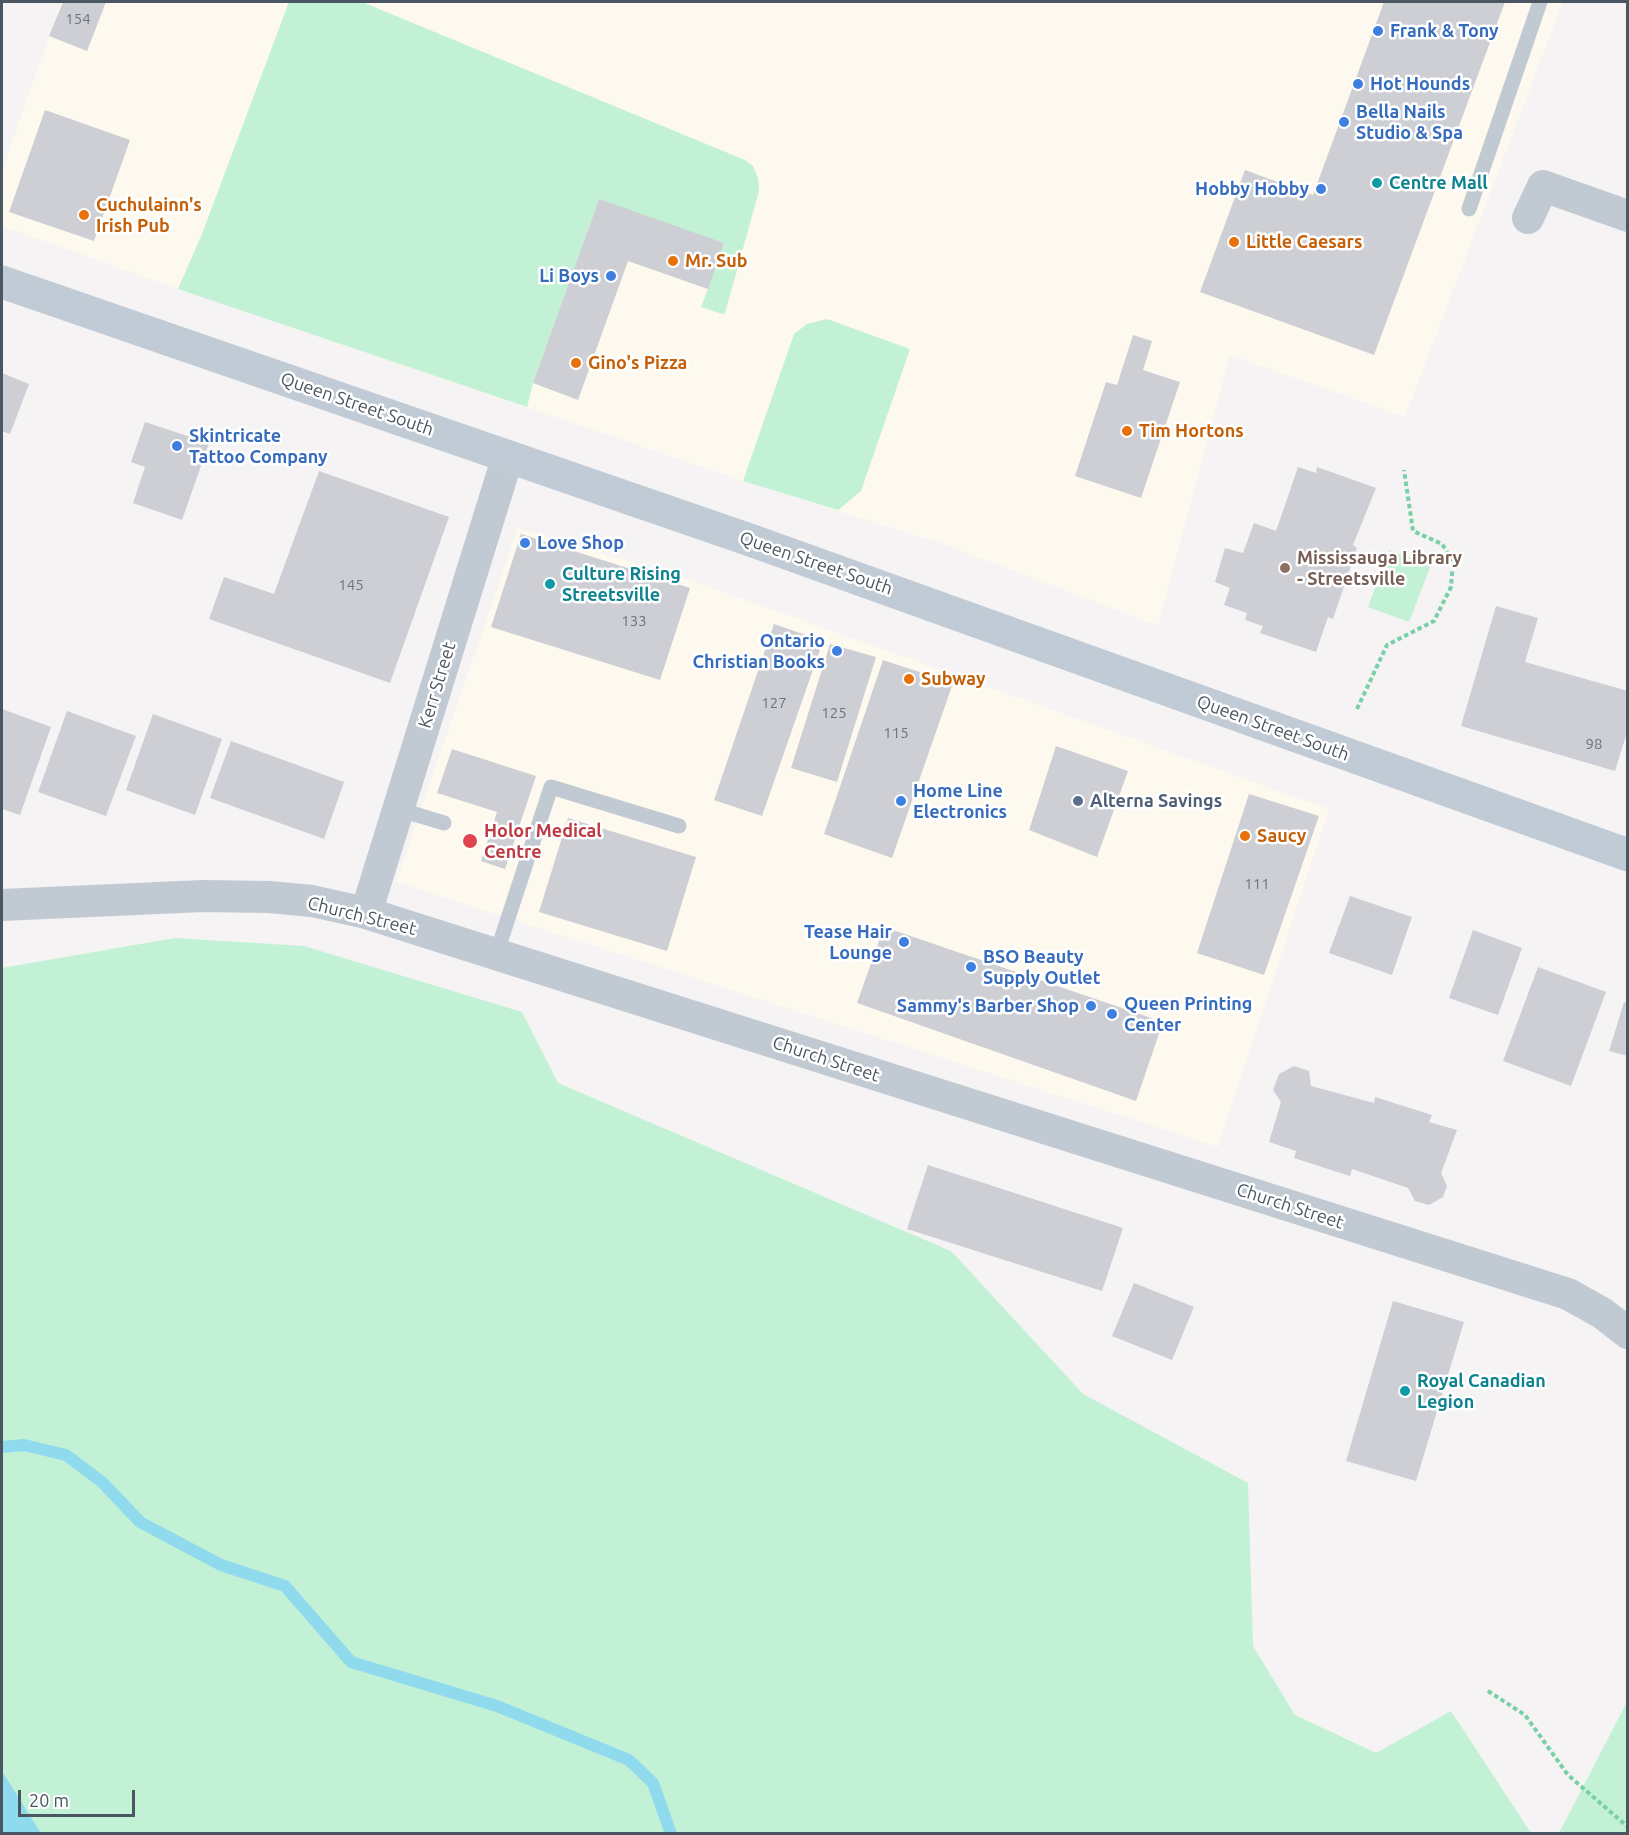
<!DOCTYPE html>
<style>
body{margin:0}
#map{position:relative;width:1629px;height:1835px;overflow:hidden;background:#f5f3f3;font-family:Ubuntu,sans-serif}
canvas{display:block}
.frame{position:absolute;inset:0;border:3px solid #4a5661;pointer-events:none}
.scale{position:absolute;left:18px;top:1790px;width:117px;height:27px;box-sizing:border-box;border:3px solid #4a5661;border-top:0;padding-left:8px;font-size:18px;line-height:21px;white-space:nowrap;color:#4a5661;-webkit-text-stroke:4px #fff;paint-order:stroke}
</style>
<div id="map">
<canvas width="1629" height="1835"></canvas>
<div class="frame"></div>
<div class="scale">20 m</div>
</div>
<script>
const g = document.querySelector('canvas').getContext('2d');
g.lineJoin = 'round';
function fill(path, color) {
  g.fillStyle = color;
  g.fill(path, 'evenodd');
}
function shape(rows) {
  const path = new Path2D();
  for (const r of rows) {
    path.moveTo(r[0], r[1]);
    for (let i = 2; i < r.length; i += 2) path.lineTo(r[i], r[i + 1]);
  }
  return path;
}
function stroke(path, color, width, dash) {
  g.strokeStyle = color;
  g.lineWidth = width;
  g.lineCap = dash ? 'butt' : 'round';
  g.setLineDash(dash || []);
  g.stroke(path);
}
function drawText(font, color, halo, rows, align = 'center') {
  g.font = font + ' Ubuntu,sans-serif';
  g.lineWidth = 5;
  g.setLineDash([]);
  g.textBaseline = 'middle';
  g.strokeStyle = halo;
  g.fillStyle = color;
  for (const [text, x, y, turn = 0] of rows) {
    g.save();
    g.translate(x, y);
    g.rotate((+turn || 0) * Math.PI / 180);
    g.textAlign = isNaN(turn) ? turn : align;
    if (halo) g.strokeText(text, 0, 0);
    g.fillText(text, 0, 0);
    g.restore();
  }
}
fill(shape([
 [61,2,1563,2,1405,417,1230,355,1158,626,949,546,743,481,178,289,2,226,2,170],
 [518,528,687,579,1329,809,1218,1147,396,882]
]), '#fdf9ef');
fill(shape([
 [289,2,362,2,745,160,753,166,758,178,759,191,725,313,722,314,701,307,708,289,599,199,533,383,527,407,178,289,202,234],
 [827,319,910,349,861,491,838,510,743,481,794,334,807,324],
 [1389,550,1431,565,1409,622,1368,607],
 [175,938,304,946,522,1012,558,1083,951,1251,1083,1394,1248,1483,1253,1646,1295,1715,1376,1753,1451,1711,1531,1833,41,1833,2,1771,2,968],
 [1627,1702,1627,1833,1559,1833]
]), '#c3f1d5');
fill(shape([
 [2,1771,41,1833,2,1833]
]), '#90daee');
stroke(shape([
 [2,1447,24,1445,66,1455,102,1482,140,1522,221,1565,285,1586,351,1662,497,1706,629,1760,653,1783,671,1834]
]), '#90daee', 12);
fill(shape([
 [63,2,106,2,87,51,49,36],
 [1384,2,1505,2,1374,355,1200,292,1245,170,1313,195],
 [45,110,130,140,94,241,9,212],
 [599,199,724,243,708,289,628,261,578,400,533,383],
 [1133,335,1152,341,1143,370,1180,382,1141,498,1075,476,1106,382,1117,385],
 [2,373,29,384,10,434,2,431],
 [145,422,209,443,182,520,133,503,145,467,131,462],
 [1298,467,1316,473,1317,467,1376,488,1353,545,1357,548,1333,619,1328,617,1316,652,1260,633,1263,626,1245,620,1247,613,1224,605,1230,588,1215,582,1225,548,1243,553,1254,523,1276,531],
 [319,471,449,517,390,683,209,619,224,577,274,594],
 [521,534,690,588,660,680,491,627],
 [1496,606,1538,618,1525,662,1628,691,1628,729,1615,771,1461,726],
 [774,624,823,641,762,816,714,800],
 [830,644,876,657,837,782,791,768],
 [883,660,953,683,892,858,824,834],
 [2,709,51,727,20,815,2,809],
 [67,711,136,736,106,816,38,792],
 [153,714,222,739,195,815,126,790],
 [231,741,344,782,324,839,210,798],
 [1056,746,1128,771,1097,857,1029,830],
 [452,749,536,776,505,869,481,861,497,812,437,793],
 [1249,794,1319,816,1264,975,1197,953],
 [568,818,696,857,667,951,539,912],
 [1350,896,1412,917,1392,975,1329,953],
 [884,927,1163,1022,1136,1101,857,1003],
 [1473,930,1522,948,1498,1015,1449,998],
 [1538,967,1606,992,1571,1086,1503,1061],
 [1624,1002,1628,1003,1628,1056,1609,1051],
 [1294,1066,1309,1071,1311,1086,1374,1103,1375,1097,1432,1115,1429,1122,1457,1130,1441,1173,1447,1186,1443,1197,1429,1205,1415,1201,1408,1188,1352,1169,1350,1176,1294,1158,1296,1151,1269,1142,1281,1102,1273,1090,1279,1074],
 [928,1165,1123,1228,1102,1291,907,1229],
 [1134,1283,1194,1307,1172,1360,1112,1336],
 [1393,1301,1464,1322,1416,1481,1346,1461]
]), '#cdcfd5');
stroke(shape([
 [1357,709,1387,645,1434,621,1451,587,1453,561,1442,544,1413,531,1404,470],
 [1488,1691,1525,1715,1568,1775,1628,1827]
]), '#7ad0a6', 4, [4.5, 3]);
stroke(shape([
 [1469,209,1540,2],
 [398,809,444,823],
 [496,955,551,787,679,826]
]), '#c1cad2', 15);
stroke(shape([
 [1528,218,1543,186,1628,216],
 [2,905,203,896,269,897,312,901,366,913,1568,1294,1602,1313,1628,1333],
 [366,913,508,456]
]), '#c1cad2', 32);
stroke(shape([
 [2,282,750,540,1628,855]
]), '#c1cbd6', 33);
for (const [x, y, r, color] of [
 [1378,31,6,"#3f7fe0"],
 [1358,84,6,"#3f7fe0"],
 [1344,122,6,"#3f7fe0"],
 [1377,183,6,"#0f9aa8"],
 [1321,189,6,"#3f7fe0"],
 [84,215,6,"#e8710a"],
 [1234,242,6,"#e8710a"],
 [673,261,6,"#e8710a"],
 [611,276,6,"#3f7fe0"],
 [576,363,6,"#e8710a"],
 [1127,431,6,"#e8710a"],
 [177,446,6,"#3f7fe0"],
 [525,543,6,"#3f7fe0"],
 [1285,568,6,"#8d6e63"],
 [550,584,6,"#0f9aa8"],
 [837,651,6,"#3f7fe0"],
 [909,679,6,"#e8710a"],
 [901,801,6,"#3f7fe0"],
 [1078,801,6,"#5c6f8a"],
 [1245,836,6,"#e8710a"],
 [470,841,8,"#e0444e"],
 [904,942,6,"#3f7fe0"],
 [971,967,6,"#3f7fe0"],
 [1091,1006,6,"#3f7fe0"],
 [1112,1014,6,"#3f7fe0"],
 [1405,1391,6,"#0f9aa8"]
]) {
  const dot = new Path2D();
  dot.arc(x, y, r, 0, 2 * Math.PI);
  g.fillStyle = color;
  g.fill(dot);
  stroke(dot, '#fff', 2);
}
drawText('15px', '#6b747e', null, [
 ["154",78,19],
 ["145",351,585],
 ["133",634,621],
 ["127",774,703],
 ["125",834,713],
 ["115",896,733],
 ["98",1594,744],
 ["111",1257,884]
]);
drawText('bold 18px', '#366cbe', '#fff', [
 ["Frank & Tony",1390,31],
 ["Hot Hounds",1370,84],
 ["Bella Nails",1356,112],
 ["Studio & Spa",1356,133],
 ["Hobby Hobby",1309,189,"right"],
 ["Li Boys",599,276,"right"],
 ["Skintricate",189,436],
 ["Tattoo Company",189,457],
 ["Love Shop",537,543],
 ["Ontario",825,641,"right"],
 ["Christian Books",825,662,"right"],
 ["Home Line",913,791],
 ["Electronics",913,812],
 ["Tease Hair",892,932,"right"],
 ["Lounge",892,953,"right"],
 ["BSO Beauty",983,957],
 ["Supply Outlet",983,978],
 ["Queen Printing",1124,1004],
 ["Center",1124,1025],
 ["Sammy's Barber Shop",1079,1006,"right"]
], 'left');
drawText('bold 18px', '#0d838f', '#fff', [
 ["Centre Mall",1389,183],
 ["Culture Rising",562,574],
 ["Streetsville",562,595],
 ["Royal Canadian",1417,1381],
 ["Legion",1417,1402]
], 'left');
drawText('bold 18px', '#c56008', '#fff', [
 ["Cuchulainn's",96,205],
 ["Irish Pub",96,226],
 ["Little Caesars",1246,242],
 ["Mr. Sub",685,261],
 ["Gino's Pizza",588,363],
 ["Tim Hortons",1139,431],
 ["Subway",921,679],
 ["Saucy",1257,836]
], 'left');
drawText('18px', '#4a5661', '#fff', [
 ["Queen Street South",357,404,19],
 ["Queen Street South",816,563,19],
 ["Kerr Street",437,685,-73],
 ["Queen Street South",1273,728,20],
 ["Church Street",362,916,14],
 ["Church Street",826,1059,18],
 ["Church Street",1290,1206,18]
]);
drawText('bold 18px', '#785e54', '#fff', [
 ["Mississauga Library",1297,558],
 ["- Streetsville",1297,579]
], 'left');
drawText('bold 18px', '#4e5e75', '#fff', [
 ["Alterna Savings",1090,801]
], 'left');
drawText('bold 18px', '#be3a42', '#fff', [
 ["Holor Medical",484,831],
 ["Centre",484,852]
], 'left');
</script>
